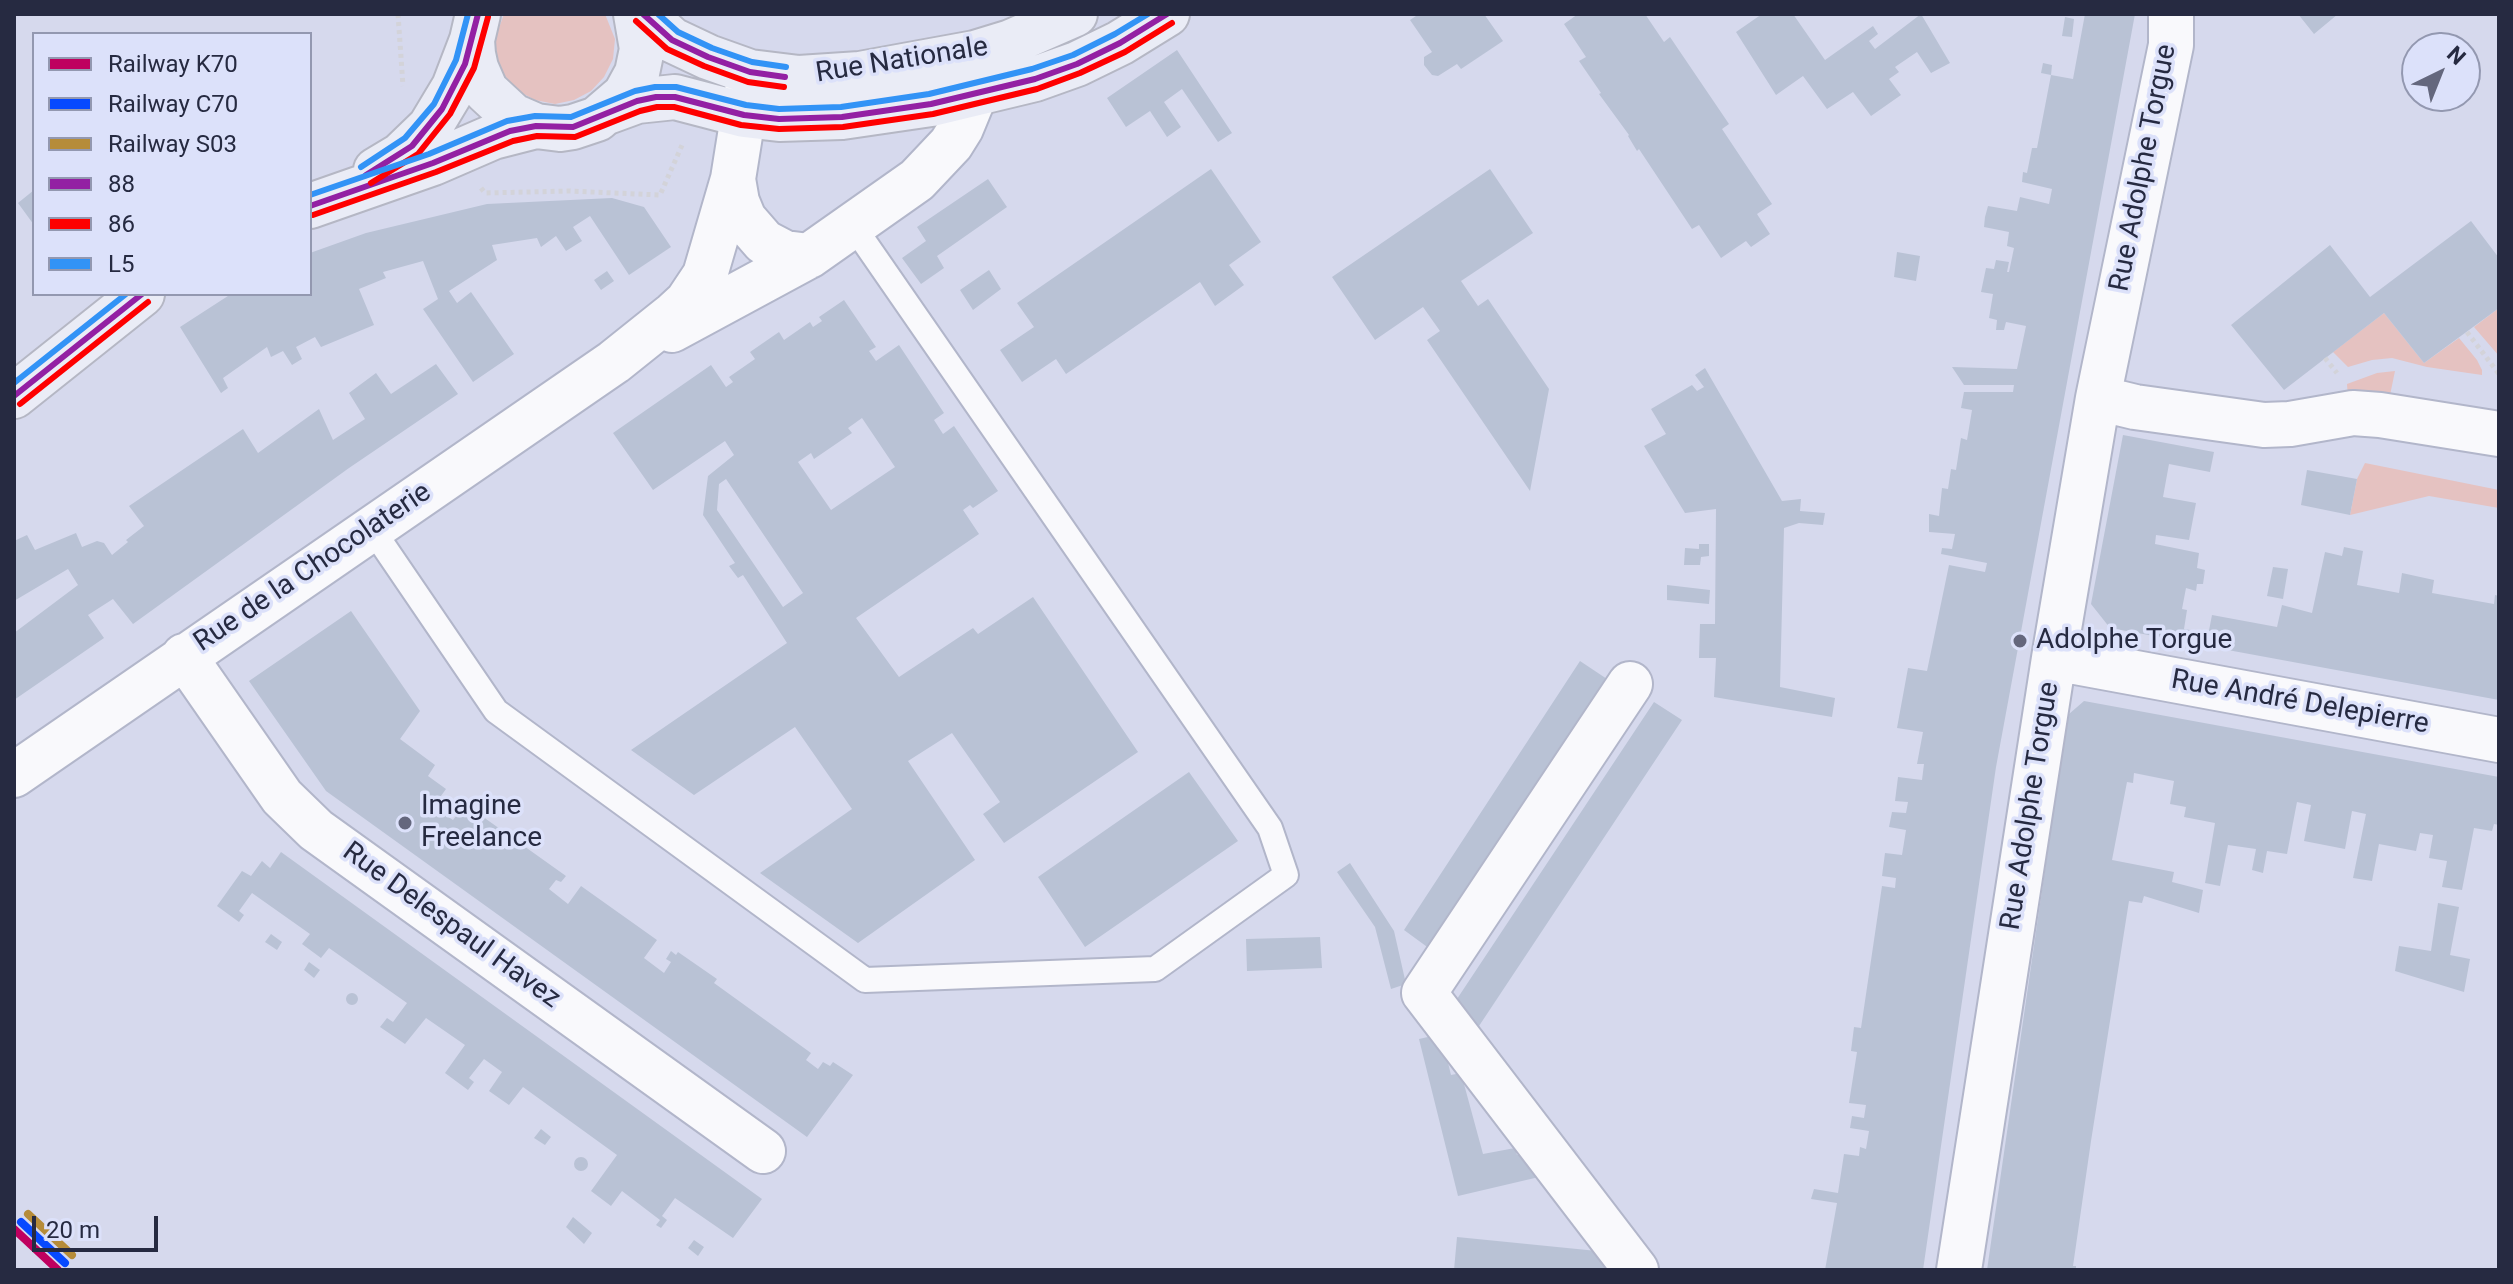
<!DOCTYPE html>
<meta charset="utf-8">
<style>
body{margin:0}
#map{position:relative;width:2513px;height:1284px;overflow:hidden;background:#d6d9ed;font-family:Roboto,sans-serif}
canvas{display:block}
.frame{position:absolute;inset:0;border:16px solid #262a41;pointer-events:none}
.legend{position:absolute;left:32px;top:32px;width:280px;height:264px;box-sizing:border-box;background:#dce1fa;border:2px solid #9398b0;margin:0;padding:10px 14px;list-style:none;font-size:24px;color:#262a41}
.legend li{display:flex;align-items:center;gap:16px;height:40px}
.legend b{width:40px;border:2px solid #9398b0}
.north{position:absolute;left:2401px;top:32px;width:80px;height:80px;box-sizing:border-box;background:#dce1fa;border:2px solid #9398b0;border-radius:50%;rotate:43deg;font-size:22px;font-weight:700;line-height:32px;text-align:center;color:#262a41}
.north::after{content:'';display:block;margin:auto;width:28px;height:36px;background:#64677d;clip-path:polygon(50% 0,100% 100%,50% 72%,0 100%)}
.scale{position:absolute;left:32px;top:1216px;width:126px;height:36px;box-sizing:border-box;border:4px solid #262a41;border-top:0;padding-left:10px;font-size:24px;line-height:28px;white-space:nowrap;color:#262a41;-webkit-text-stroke:6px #dce1fa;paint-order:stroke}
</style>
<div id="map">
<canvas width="2513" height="1284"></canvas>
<div class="frame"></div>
<ul class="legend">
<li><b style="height:10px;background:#bf005f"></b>Railway K70</li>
<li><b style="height:10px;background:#0749ff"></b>Railway C70</li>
<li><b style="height:10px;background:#b68c39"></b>Railway S03</li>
<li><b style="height:10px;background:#9320a3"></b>88</li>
<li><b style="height:10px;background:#fe0000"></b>86</li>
<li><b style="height:10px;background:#3293f6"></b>L5</li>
</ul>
<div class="north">N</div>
<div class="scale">20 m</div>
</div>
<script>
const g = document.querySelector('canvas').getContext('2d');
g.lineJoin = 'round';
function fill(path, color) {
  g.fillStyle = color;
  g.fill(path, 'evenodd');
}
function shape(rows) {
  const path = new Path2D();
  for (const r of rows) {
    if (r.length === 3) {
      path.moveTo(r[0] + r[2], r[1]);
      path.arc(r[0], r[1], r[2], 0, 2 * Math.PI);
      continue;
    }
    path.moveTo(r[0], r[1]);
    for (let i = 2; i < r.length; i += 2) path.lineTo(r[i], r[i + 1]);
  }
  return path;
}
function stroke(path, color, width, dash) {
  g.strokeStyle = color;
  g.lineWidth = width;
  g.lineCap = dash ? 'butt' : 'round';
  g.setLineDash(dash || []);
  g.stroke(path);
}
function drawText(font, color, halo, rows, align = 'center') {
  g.font = font + ' Roboto,sans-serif';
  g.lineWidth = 7;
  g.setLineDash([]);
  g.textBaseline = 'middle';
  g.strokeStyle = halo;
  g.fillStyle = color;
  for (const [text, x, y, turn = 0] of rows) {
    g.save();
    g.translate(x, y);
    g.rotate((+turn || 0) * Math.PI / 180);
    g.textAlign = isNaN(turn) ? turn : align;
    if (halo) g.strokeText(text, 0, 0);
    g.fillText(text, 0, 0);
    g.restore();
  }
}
fill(shape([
 [504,14,605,14,615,39,613,59,604,77,591,91,574,100,555,104,535,100,518,91,505,76,497,58,495,39],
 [2499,308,2499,356,2474,327],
 [2384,313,2424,363,2459,338,2477,360,2482,370,2482,375,2427,367,2392,358,2372,360,2348,367,2333,352],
 [2395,371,2389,400,2348,398,2347,384,2377,373],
 [2365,463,2499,490,2499,508,2429,496,2350,515,2357,479]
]), '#e5c2c1');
fill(shape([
 [1419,14,1484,14,1503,41,1461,69,1457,64,1438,76,1432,75,1424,65,1424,57,1432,52,1410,20],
 [1578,14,1645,14,1664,42,1670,37,1729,124,1722,129,1772,204,1757,214,1770,234,1751,247,1746,241,1721,258,1699,225,1692,229,1639,149,1637,151,1628,136,1629,135,1599,94,1601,93,1579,61,1586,57,1564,24],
 [1762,14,1793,14,1825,60,1873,26,1878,34,1869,41,1875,49,1921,14,1950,63,1931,73,1917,52,1895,67,1899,72,1889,79,1901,95,1871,116,1853,92,1827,109,1803,76,1776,95,1736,32],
 [2085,14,2135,14,1996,767,1923,1270,1825,1270,1837,1203,1811,1199,1814,1189,1838,1193,1844,1154,1859,1156,1860,1147,1866,1149,1869,1131,1850,1128,1852,1116,1864,1118,1866,1105,1849,1103,1857,1052,1851,1051,1854,1027,1861,1028,1882,886,1895,888,1896,878,1882,876,1885,853,1902,855,1906,830,1889,827,1892,812,1906,813,1908,802,1895,801,1898,777,1922,780,1924,764,1917,764,1923,732,1897,728,1908,668,1927,671,1949,565,1985,572,1987,563,1941,554,1942,548,1952,549,1955,534,1929,532,1929,514,1939,516,1942,488,1948,489,1951,469,1956,470,1961,438,1967,440,1972,410,1961,408,1964,392,2013,392,2014,385,1964,385,1952,367,2017,369,2026,326,2006,322,2004,330,1996,330,1997,320,1989,318,1993,294,1981,292,1986,268,1994,269,1996,260,2009,262,2007,272,2009,272,2014,248,2007,246,2009,232,1984,227,1985,217,1988,206,2017,211,2020,197,2049,204,2052,189,2022,182,2023,172,2027,173,2032,148,2037,148,2051,75,2073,79],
 [2298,14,2338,14,2314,34],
 [2065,17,2074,19,2072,37,2062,36],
 [1177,50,1232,133,1218,142,1182,89,1164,102,1181,127,1167,137,1150,111,1126,127,1107,98],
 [2043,63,2052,65,2051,75,2041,73],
 [1211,169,1261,242,1229,265,1244,285,1215,306,1200,282,1066,374,1056,359,1022,382,1000,350,1034,327,1017,303],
 [1490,169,1533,233,1461,281,1478,306,1488,299,1549,389,1530,491,1427,340,1440,331,1423,307,1375,340,1332,277],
 [988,179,1007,207,937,256,944,268,921,284,902,258,926,241,917,227],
 [34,190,34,225,18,203],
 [612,198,644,207,671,247,629,275,590,216,573,227,582,241,566,251,556,236,541,247,537,238,492,245,497,260,449,291,457,303,471,292,514,354,473,382,423,309,438,299,423,261,383,272,386,278,359,289,374,325,321,347,315,337,296,347,302,359,292,365,283,351,271,357,267,347,223,378,228,388,221,393,180,327,231,294,310,294,310,253,366,233,487,204],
 [2471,221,2499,258,2499,308,2424,363,2384,313,2284,390,2231,325,2330,245,2370,297],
 [1897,252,1920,256,1916,281,1894,277],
 [989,270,1001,289,973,310,960,290],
 [607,271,614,281,601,290,594,280],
 [844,300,876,347,869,351,876,361,899,345,944,413,934,420,943,434,954,426,998,491,973,508,970,505,963,510,979,534,856,618,899,677,973,628,978,634,1033,597,1138,752,1004,843,983,814,1000,802,952,733,908,761,975,860,858,943,760,873,852,809,795,727,694,795,631,750,787,643,743,575,738,578,729,566,735,563,703,515,708,476,734,455,725,441,653,490,613,433,711,365,726,387,733,382,729,377,755,359,750,352,779,332,784,340,810,322,813,327,822,321,819,317],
 [862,418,895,467,831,510,798,462,811,453,814,459,852,433,848,428],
 [726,479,803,593,783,607,717,510,719,484],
 [436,364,458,394,349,468,133,624,113,599,88,615,104,638,14,700,14,633,78,585,68,569,14,601,14,541,27,535,35,550,76,533,82,547,97,541,104,543,112,555,128,542,126,540,144,526,129,506,243,429,258,453,319,409,333,440,365,419,349,393,376,373,391,394],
 [1705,368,1782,501,1801,499,1800,511,1825,513,1823,525,1799,523,1784,528,1780,687,1835,698,1832,717,1714,697,1716,658,1699,658,1700,624,1715,624,1716,509,1685,513,1644,446,1666,434,1651,409,1692,385,1697,391,1704,387,1695,375],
 [2123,435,2214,452,2210,472,2169,464,2163,497,2196,503,2189,540,2156,535,2155,544,2199,553,2197,568,2205,570,2203,584,2197,584,2196,591,2186,588,2182,609,2187,610,2184,629,2190,630,2187,642,2110,628,2091,604],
 [2307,470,2357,479,2350,515,2301,505],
 [1699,544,1709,544,1709,556,1701,557,1700,565,1684,565,1685,548,1699,549],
 [2344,547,2363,551,2357,585,2399,593,2402,573,2434,580,2432,593,2494,604,2495,595,2499,596,2499,700,2206,646,2212,615,2277,627,2282,605,2312,613,2325,552,2342,556],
 [2273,567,2288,569,2283,599,2267,596],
 [1667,585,1710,590,1709,604,1667,600],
 [351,611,420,711,400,739,435,765,428,776,446,789,433,807,453,820,465,804,566,876,561,882,556,880,549,889,568,904,581,886,657,940,644,958,664,973,671,962,666,959,671,951,676,955,678,952,717,979,714,983,811,1053,806,1060,818,1069,823,1062,830,1066,833,1062,853,1075,807,1137,326,791,249,681],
 [1580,661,1607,679,1430,949,1404,930],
 [2084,701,2499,777,2499,825,2494,824,2492,831,2474,828,2462,890,2442,887,2447,861,2429,858,2433,835,2420,833,2416,851,2379,844,2372,881,2353,878,2366,814,2352,811,2345,849,2304,841,2311,805,2297,802,2287,854,2267,851,2263,873,2252,870,2256,849,2228,845,2220,886,2205,883,2215,823,2184,817,2186,807,2170,804,2174,781,2134,773,2133,783,2127,782,2112,860,2174,872,2172,882,2203,890,2199,913,2144,896,2142,903,2129,901,2091,1141,2073,1266,2076,1266,2076,1270,1987,1270,2058,780,2069,714],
 [1654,702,1682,720,1479,1026,1451,1008],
 [1189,772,1238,841,1085,947,1038,877],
 [281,852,762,1199,733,1238,675,1198,662,1216,667,1220,661,1228,656,1225,660,1220,622,1191,611,1206,591,1191,617,1155,523,1087,509,1105,489,1091,502,1072,484,1059,469,1078,474,1082,468,1090,445,1073,465,1045,426,1018,405,1044,380,1027,387,1018,393,1022,407,1003,329,948,321,958,302,944,310,934,252,893,239,911,244,915,239,922,217,906,242,871,251,876,262,861,270,868],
 [1350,863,1394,931,1406,984,1391,989,1375,927,1337,872],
 [2438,903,2459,907,2450,955,2470,959,2464,992,2395,971,2399,946,2431,951],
 [271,934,282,942,277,950,265,942],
 [1320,937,1322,968,1247,971,1246,939],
 [309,962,320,970,314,978,304,970],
 [352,999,6],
 [1441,1034,1451,1075,1461,1073,1483,1154,1515,1148,1517,1155,1532,1153,1539,1177,1458,1196,1419,1039],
 [541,1129,551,1137,545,1145,534,1138],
 [581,1164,7],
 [573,1217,592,1233,584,1244,566,1227],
 [1457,1237,1607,1252,1607,1270,1454,1270],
 [694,1240,704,1247,698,1256,688,1248]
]), '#b9c2d5');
const service = shape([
 [372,529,496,711,865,980,1155,969,1286,875,1270,828,854,227]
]);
const minor = shape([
 [749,79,733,179,737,202,744,219,764,242,785,253,809,256],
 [672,330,809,256,917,180,951,144,961,128,975,94,975,60],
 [2098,398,2135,407,2264,425,2290,424,2353,413,2380,415,2499,434],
 [184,656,282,797,316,830,763,1151],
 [2054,658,2499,740],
 [1630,684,1424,993,1636,1270],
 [14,775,614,362,674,314,687,302,705,275,733,179],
 [1959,1270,2054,658,2098,398,2171,45,2171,14]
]);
const primary = shape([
 [478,14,472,40,473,54,476,68,486,91,513,116,536,126,560,129,573,127,597,119,625,95,637,73,642,49,636,14],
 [643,14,672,40,708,57,750,72,799,78,860,74,975,53,1011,42,1075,14],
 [607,112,637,101,675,97,744,115,779,119,842,117,931,104,1035,79,1077,64,1120,43,1167,14],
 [376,170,401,155,430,127,454,87,472,40],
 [310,206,433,163,493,137,536,126],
 [14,396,142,294]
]);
stroke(service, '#b2b6ca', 28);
stroke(minor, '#b2b6ca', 48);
stroke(primary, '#b5b7c4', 48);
stroke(shape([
 [398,14,403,86],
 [481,188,485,193,569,191,660,195,683,143],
 [2467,332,2499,374],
 [2325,358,2337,373]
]), '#d3d3d9', 5, [4, 4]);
stroke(service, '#f9f9fc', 24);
stroke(minor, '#f9f9fc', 44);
stroke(primary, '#eaecf6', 44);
stroke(shape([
 [643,14,672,40,708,57,750,72,785,77],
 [366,175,412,146,442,109,465,64,478,14],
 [310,206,433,163,510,131,536,126,573,127,637,101,656,97,675,97,744,115,779,119,842,117,931,104,1035,79,1077,64,1120,43,1167,14],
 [14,396,142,294]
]), '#9320a3', 6);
stroke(shape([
 [636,21,667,49,704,66,748,82,784,87],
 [371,183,418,154,450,114,474,68,488,17],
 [313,215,436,172,513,141,537,136,575,137,640,111,657,107,674,107,741,125,779,129,843,127,933,114,1037,89,1080,73,1125,52,1172,23],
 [20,404,148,302]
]), '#fe0000', 6);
stroke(shape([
 [658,14,678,32,712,48,752,62,786,67],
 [361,167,405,138,434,104,456,60,468,14],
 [310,195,429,154,507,121,535,116,571,117,635,91,655,87,676,87,746,105,779,109,841,107,929,94,1032,69,1073,55,1115,34,1148,14],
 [14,383,126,294]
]), '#3293f6', 6);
stroke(shape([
 [14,1229,58,1270]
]), '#bf005f', 8);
stroke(shape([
 [21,1222,65,1263]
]), '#0749ff', 8);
stroke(shape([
 [28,1214,72,1255]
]), '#b68c39', 8);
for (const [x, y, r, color] of [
 [2020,641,8,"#64677d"],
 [405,823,8,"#64677d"]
]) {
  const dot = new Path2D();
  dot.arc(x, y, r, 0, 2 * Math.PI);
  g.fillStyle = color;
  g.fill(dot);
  stroke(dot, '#dce1fa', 3);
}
drawText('28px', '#262a41', '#dce1fa', [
 ["Rue Nationale",902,61,-9],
 ["Rue Adolphe Torgue",2144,168,-79],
 ["Rue de la Chocolaterie",313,568,-34],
 ["Rue André Delepierre",2300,703,10],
 ["Rue Adolphe Torgue",2031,806,-81],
 ["Rue Delespaul Havez",451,926,36]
]);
drawText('28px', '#262a41', '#dce1fa', [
 ["Adolphe Torgue",2036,641],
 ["Imagine",421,807],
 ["Freelance",421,839]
], 'left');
</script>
